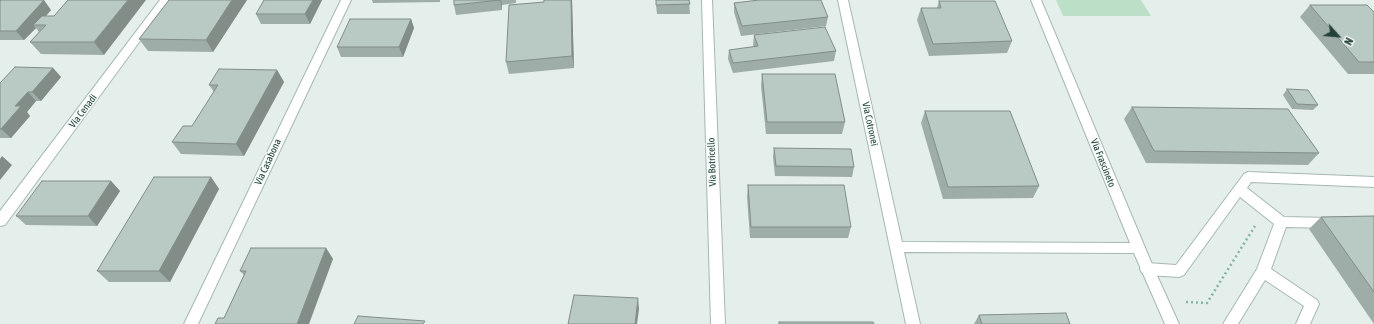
<!DOCTYPE html>
<style>
body{margin:0}
#map{position:relative;width:1374px;height:324px;overflow:hidden;background:#e4eeea;font-family:"Asap Condensed",sans-serif}
canvas{display:block}
.north{position:absolute;left:1318px;top:16px;width:40px;height:40px;-webkit-text-stroke:3px #f5faf8;paint-order:stroke;rotate:117deg;font-size:11px;font-weight:700;line-height:16px;text-align:center;color:#22413a}
.north::after{content:'';display:block;margin:auto;width:14px;height:18px;background:#22413a;clip-path:polygon(50% 0,100% 100%,50% 72%,0 100%)}
</style>
<div id="map">
<canvas width="1374" height="324"></canvas>
<div class="north">N</div>
</div>
<script>
const g = document.querySelector('canvas').getContext('2d');
g.lineJoin = 'round';
function fill(path, color) {
  g.fillStyle = color;
  g.fill(path, 'evenodd');
}
function shape(rows) {
  const path = new Path2D();
  for (const r of rows) {
    path.moveTo(r[0], r[1]);
    for (let i = 2; i < r.length; i += 2) path.lineTo(r[i], r[i + 1]);
  }
  return path;
}
function stroke(path, color, width, dash) {
  g.strokeStyle = color;
  g.lineWidth = width;
  g.lineCap = dash ? 'butt' : 'round';
  g.setLineDash(dash || []);
  g.stroke(path);
}
function drawText(font, color, halo, rows, align = 'center') {
  g.font = font + ' "Asap Condensed",sans-serif';
  g.lineWidth = 3;
  g.setLineDash([]);
  g.textBaseline = 'middle';
  g.strokeStyle = halo;
  g.fillStyle = color;
  for (const [text, x, y, turn = 0] of rows) {
    g.save();
    g.translate(x, y);
    g.rotate((+turn || 0) * Math.PI / 180);
    g.textAlign = isNaN(turn) ? turn : align;
    if (halo) g.strokeText(text, 0, 0);
    g.fillText(text, 0, 0);
    g.restore();
  }
}
fill(shape([
 [1056,0,1141,0,1151,16,1063,16]
]), '#bce0c7');
const service = shape([
 [1248,172,1374,177,1374,187,1251,182,1247,188,1284,217,1331,218,1336,219,1337,223,1336,227,1331,228,1286,227,1271,269,1317,300,1319,304,1310,324,1296,324,1304,306,1265,280,1238,324,1223,324,1257,269,1274,224,1240,197,1184,275,1179,277,1147,275,1142,273,1140,269,1142,265,1147,263,1176,265,1244,174,1248,172]
]);
const minor = shape([
 [160,0,170,0,5,225,0,226,0,211,160,0],
 [341,0,351,0,198,324,184,324,341,0],
 [702,0,712,0,725,324,711,324,702,0],
 [838,0,848,0,902,242,1130,243,1031,0,1041,0,1154,269,1179,324,1165,324,1134,253,904,252,920,324,906,324,838,0]
]);
stroke(service, '#a6b7b2', 2);
stroke(minor, '#a6b7b2', 2);
stroke(shape([
 [1186,302,1207,303,1255,226]
]), '#83b4a6', 2.5, [2, 3]);
fill(service, '#fff');
fill(minor, '#fff');
fill(shape([
 [68,0,104,55,41,54,30,42,39,32,36,28,24,40,0,40,0,1,51,10,46,16,54,16],
 [169,0,247,0,213,52,148,51,139,39],
 [322,0,310,24,261,24,256,14],
 [372,0,440,0,440,2,373,3],
 [454,0,516,0,516,3,502,5,502,10,456,15,454,5],
 [572,0,574,68,509,74,506,62],
 [689,0,690,14,657,14,656,5],
 [939,1,1012,41,1007,53,929,56,917,20,921,8,937,8],
 [734,3,828,17,826,26,741,36,734,12],
 [1310,5,1374,12,1374,74,1348,74,1300,17],
 [411,19,414,28,403,57,341,57,337,47],
 [754,35,836,51,834,61,733,73,728,59,729,50,754,47,753,45],
 [53,68,61,77,41,101,36,101,27,112,30,116,11,138,0,138,0,83],
 [277,70,284,82,244,156,181,154,172,142,192,126,214,92,209,85],
 [762,74,845,122,842,134,766,134,761,86],
 [1287,89,1318,105,1313,110,1292,109,1283,95],
 [1132,107,1319,153,1308,165,1146,163,1124,119],
 [925,111,1039,186,1033,198,943,199,921,123],
 [774,148,854,167,852,177,775,176,773,157],
 [211,177,219,189,170,282,109,282,97,271],
 [111,181,120,191,97,226,26,225,16,216],
 [748,185,851,227,848,238,750,238,747,197],
 [1374,216,1374,324,1309,229,1321,217],
 [326,248,333,259,224,318,244,275,240,271],
 [979,315,1070,324,974,324]
]), '#9fada8');
fill(shape([
 [44,0,51,10,38,25,33,25,36,28,24,40,16,31],
 [128,0,146,0,104,55,94,42],
 [232,0,247,0,213,52,206,40],
 [313,0,322,0,310,24,305,14],
 [500,0,501,0,502,5,502,10],
 [571,0,572,0,574,68,572,56],
 [411,19,414,28,403,57,399,47],
 [53,68,61,77,41,101,32,92],
 [277,70,284,82,244,156,236,144],
 [28,92,36,101,27,112,30,116,11,138,1,129,15,106],
 [2,156,12,165,0,180,0,159],
 [211,177,219,189,170,282,159,271],
 [111,181,120,191,97,226,88,216],
 [326,248,333,259,309,324,297,324],
 [638,298,639,309,637,324,635,324]
]), '#828d88');
const building = shape([
 [1,0,44,0,16,31,0,31,0,1,1,0],
 [68,0,128,0,94,42,30,42,46,25,33,25,42,16,54,16,68,0],
 [169,0,232,0,206,40,139,39,169,0],
 [264,0,313,0,305,14,256,14,264,0],
 [454,0,500,0,454,5,454,0],
 [544,0,571,0,572,56,506,62,509,5,544,2,544,0],
 [656,0,689,0,690,4,656,5,656,0],
 [759,0,821,0,828,17,742,26,734,3,759,0],
 [939,1,995,1,1012,41,933,44,921,8,941,8,939,1],
 [1310,5,1367,5,1374,12,1374,62,1359,62,1310,5],
 [350,19,411,19,399,47,337,47,350,19],
 [825,27,836,51,733,63,729,50,758,46,754,35,825,27],
 [15,67,53,68,32,92,28,92,15,106,21,106,1,129,0,129,0,83,15,67],
 [219,69,277,70,236,144,172,142,183,126,192,126,218,85,209,85,219,69],
 [762,74,835,74,845,122,767,122,762,74],
 [1287,89,1308,90,1318,105,1297,104,1287,89],
 [1132,107,1288,109,1319,153,1154,151,1132,107],
 [925,111,1010,111,1039,186,948,187,925,111],
 [774,148,851,149,854,167,776,166,774,148],
 [154,177,211,177,159,271,97,271,154,177],
 [42,181,111,181,88,216,16,216,42,181],
 [748,185,844,185,851,227,751,227,748,185],
 [1374,216,1374,292,1321,217,1374,216],
 [251,248,326,248,297,324,215,324,218,318,224,318,246,271,240,271,251,248],
 [574,295,638,298,635,324,568,324,574,295],
 [1066,313,1070,324,982,324,979,315,1066,313],
 [358,316,425,321,423,324,354,324,358,316],
 [779,322,873,322,874,324,779,324,779,322]
]);
fill(building, '#b9c9c3');
stroke(building, '#828d88', 1);
drawText('10px', '#22413a', '#f5faf8', [
 ["Via Cenadi",83,111,-53],
 ["Via Cotronei",870,124,78],
 ["Via Casabona",268,162,-65],
 ["Via Botricello",712,162,-92],
 ["Via Frascineto",1103,163,68]
]);
</script>
